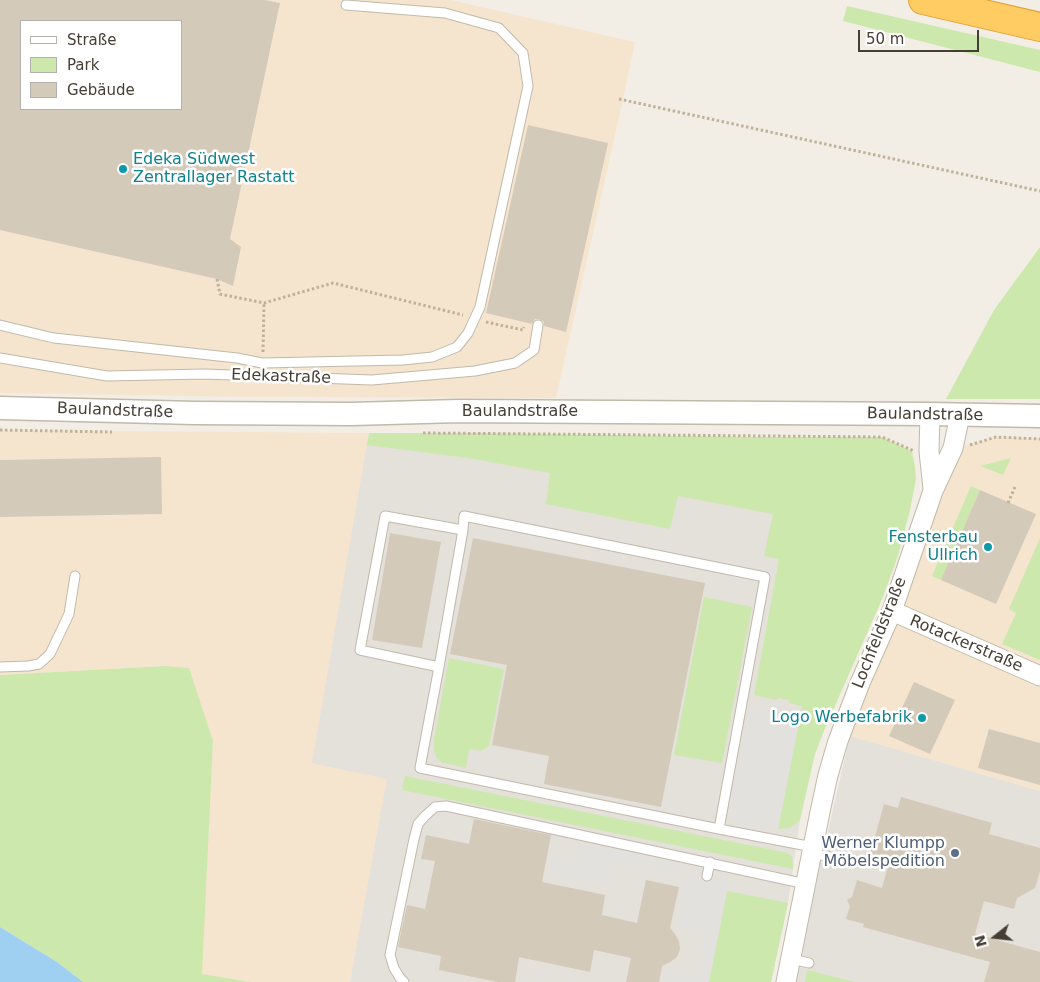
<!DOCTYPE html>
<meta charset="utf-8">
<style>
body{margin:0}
#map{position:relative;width:1040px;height:982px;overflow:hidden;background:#f3eee5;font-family:"DejaVu Sans",sans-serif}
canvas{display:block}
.legend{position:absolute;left:20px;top:20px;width:162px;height:90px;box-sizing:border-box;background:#fff;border:1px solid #b5b2ae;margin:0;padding:6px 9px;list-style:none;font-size:15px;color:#453e34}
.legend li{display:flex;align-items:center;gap:10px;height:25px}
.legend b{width:25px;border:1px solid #b5b2ae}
.north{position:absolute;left:970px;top:912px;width:50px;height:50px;-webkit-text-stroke:4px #fff;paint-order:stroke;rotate:254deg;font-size:14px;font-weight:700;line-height:20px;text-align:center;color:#453e34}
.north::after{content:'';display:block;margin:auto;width:18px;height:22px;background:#453e34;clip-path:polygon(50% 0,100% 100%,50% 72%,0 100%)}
.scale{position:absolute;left:858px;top:30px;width:121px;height:22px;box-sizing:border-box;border:2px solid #453e34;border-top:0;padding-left:6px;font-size:15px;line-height:18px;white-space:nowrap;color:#453e34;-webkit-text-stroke:4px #fff;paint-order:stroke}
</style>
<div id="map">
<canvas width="1040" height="982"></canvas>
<ul class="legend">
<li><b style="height:6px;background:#fff"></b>Straße</li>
<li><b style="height:14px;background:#cde8ac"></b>Park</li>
<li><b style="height:14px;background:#d4caba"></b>Gebäude</li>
</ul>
<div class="north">N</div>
<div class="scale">50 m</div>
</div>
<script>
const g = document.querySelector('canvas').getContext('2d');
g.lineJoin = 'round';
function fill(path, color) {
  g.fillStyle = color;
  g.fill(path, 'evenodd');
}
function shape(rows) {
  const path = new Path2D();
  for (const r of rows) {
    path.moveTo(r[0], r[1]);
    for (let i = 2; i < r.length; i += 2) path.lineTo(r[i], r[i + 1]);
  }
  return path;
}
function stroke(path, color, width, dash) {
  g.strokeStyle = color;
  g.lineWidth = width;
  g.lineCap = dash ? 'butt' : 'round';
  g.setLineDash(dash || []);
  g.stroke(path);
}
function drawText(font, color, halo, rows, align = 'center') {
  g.font = font + ' "DejaVu Sans",sans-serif';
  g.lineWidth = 5;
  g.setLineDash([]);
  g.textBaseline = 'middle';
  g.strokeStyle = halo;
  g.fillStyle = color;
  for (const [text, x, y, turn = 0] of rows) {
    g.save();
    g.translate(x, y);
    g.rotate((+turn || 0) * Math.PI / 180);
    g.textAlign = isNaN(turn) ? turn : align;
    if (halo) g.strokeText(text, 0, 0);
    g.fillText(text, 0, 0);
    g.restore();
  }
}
fill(shape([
 [0,0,451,0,635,42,622,104,556,398,251,397,0,393],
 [21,21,181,21,181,109,21,109],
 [0,430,369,433,367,445,390,773,350,982,251,982,201,974,213,741,165,666,0,675],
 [996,437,1040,438,1040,791,850,736,892,611,963,446]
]), '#f5e5cf');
fill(shape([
 [369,433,472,438,860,515,823,733,815,754,808,781,800,820,788,903,771,982,350,982,387,779,312,763],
 [850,736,1040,791,1040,982,795,982,800,952]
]), '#e4e0da');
fill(shape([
 [847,6,1040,50,1040,72,843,21],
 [1040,247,1040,399,946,399,994,310],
 [369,433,473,433,759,437,882,437,912,451,915,467,916,479,910,510,898,556,883,597,823,733,815,754,800,820,790,828,778,829,802,706,789,703,789,700,778,698,777,700,754,695,779,559,764,556,773,514,678,496,670,529,546,504,550,473,468,458,367,445],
 [1011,458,1003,475,980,466],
 [971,486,980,490,941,580,932,576],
 [1040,538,1040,660,1002,644,1016,613,1009,609],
 [704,597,752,607,722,763,674,755],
 [449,658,504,669,489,746,481,751,469,749,466,768,441,762,436,757,434,750,434,740],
 [165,666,189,668,213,741,202,974,251,982,83,982,57,962,0,927,0,675],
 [405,776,788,853,792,857,793,864,793,869,402,790],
 [727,891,788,903,771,982,709,982],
 [807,970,855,982,805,982]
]), '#cde8ac');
fill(shape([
 [749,707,775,713,787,710,801,712,778,829,727,819],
 [582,843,682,863,680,875,611,861,606,884,548,872,551,859,577,865],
 [688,873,729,881,709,982,665,982,667,970,698,976,706,934,677,928]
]), '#e3e1dd');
fill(shape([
 [0,927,57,962,83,982,0,982]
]), '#9fcff1');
fill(shape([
 [0,0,265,0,280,3,230,239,241,247,233,286,217,279,0,230],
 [21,21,181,21,181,109,21,109],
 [528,125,608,143,566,332,544,326,544,322,539,319,535,319,532,324,486,313],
 [161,457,162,514,0,517,0,460],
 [980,490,1036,514,996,604,941,580],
 [390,533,441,542,422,648,372,640],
 [473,538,705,583,661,807,544,784,549,756,492,745,507,665,450,654],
 [914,682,955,700,930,754,889,736],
 [989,729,1040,743,1040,785,978,768],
 [901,797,992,823,989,834,1040,848,1040,871,1035,888,1017,898,1014,909,984,901,975,934,1040,952,1040,982,984,982,990,962,863,927,864,924,846,919,850,906,847,900,852,897,857,880,882,888,889,863,869,858,884,804,898,808],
 [474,819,551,835,542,882,605,895,602,915,637,923,646,880,679,887,670,928,675,934,679,941,680,949,677,957,670,962,662,966,659,982,626,982,631,958,594,950,590,972,519,957,515,982,498,982,439,970,441,956,398,947,407,905,425,909,435,861,421,859,426,835,469,844]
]), '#d4caba');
const service = shape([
 [0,325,54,338,237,358,262,363,403,360,432,357,457,347,468,333,480,307,528,86,523,53,499,28,445,13,346,5],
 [0,358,107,376,204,374,372,380,475,371,515,363,534,350,538,325],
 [463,530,464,516,765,577,719,829,813,847],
 [0,667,28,666,39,664,50,654,69,614,75,576],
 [439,667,360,650,385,516,463,530,439,667,420,768,719,829],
 [812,853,830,857],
 [707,876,710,862],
 [791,959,809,963],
 [404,982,400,978,394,968,390,955,414,839,418,824,425,816,435,807,446,806,806,884]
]);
const minor = shape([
 [930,414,929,451,933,489],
 [892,611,1040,676],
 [786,982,820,812,828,775,838,741,860,683,892,611,933,491,953,448,960,415]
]);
const tertiary = shape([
 [0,408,195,413,351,414,459,411,930,414,1040,416]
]);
const motorway = shape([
 [923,0,1040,27]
]);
stroke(service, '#c1b9aa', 11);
stroke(minor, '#c1b9aa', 21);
stroke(tertiary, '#c1b9aa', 25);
stroke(motorway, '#df9f32', 30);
stroke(shape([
 [619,99,1040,191],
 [217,279,220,294,264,303,333,283,463,315],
 [486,322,523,330,524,327],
 [263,352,264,303],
 [0,430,112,432],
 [423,433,882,437,914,451],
 [970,445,996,437,1040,439],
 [1008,503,1015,487]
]), '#c0b298', 3, [2.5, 2.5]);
stroke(service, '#fff', 9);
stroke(minor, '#fff', 19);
stroke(tertiary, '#fff', 22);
stroke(motorway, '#ffcb63', 28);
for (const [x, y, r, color] of [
 [123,169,5,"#0f9aa8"],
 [988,547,5,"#0f9aa8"],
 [922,718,5,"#0f9aa8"],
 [955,853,5,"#5c6f8a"]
]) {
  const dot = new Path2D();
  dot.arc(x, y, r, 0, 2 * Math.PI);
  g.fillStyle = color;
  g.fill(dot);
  stroke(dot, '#fff', 2);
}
drawText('16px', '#0d838f', '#fff', [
 ["Edeka Südwest",133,160,"left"],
 ["Zentrallager Rastatt",133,178,"left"],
 ["Fensterbau",978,538],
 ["Ullrich",978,556],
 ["Logo Werbefabrik",912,718]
], 'right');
drawText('16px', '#453e34', '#fff', [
 ["Edekastraße",281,377,2],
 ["Baulandstraße",115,411,2],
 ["Baulandstraße",520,412],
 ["Baulandstraße",925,415,1],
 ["Lochfeldstraße",880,633,-68],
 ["Rotackerstraße",966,644,23]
]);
drawText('16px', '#4e5e75', '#fff', [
 ["Werner Klumpp",945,844],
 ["Möbelspedition",945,862]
], 'right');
</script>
